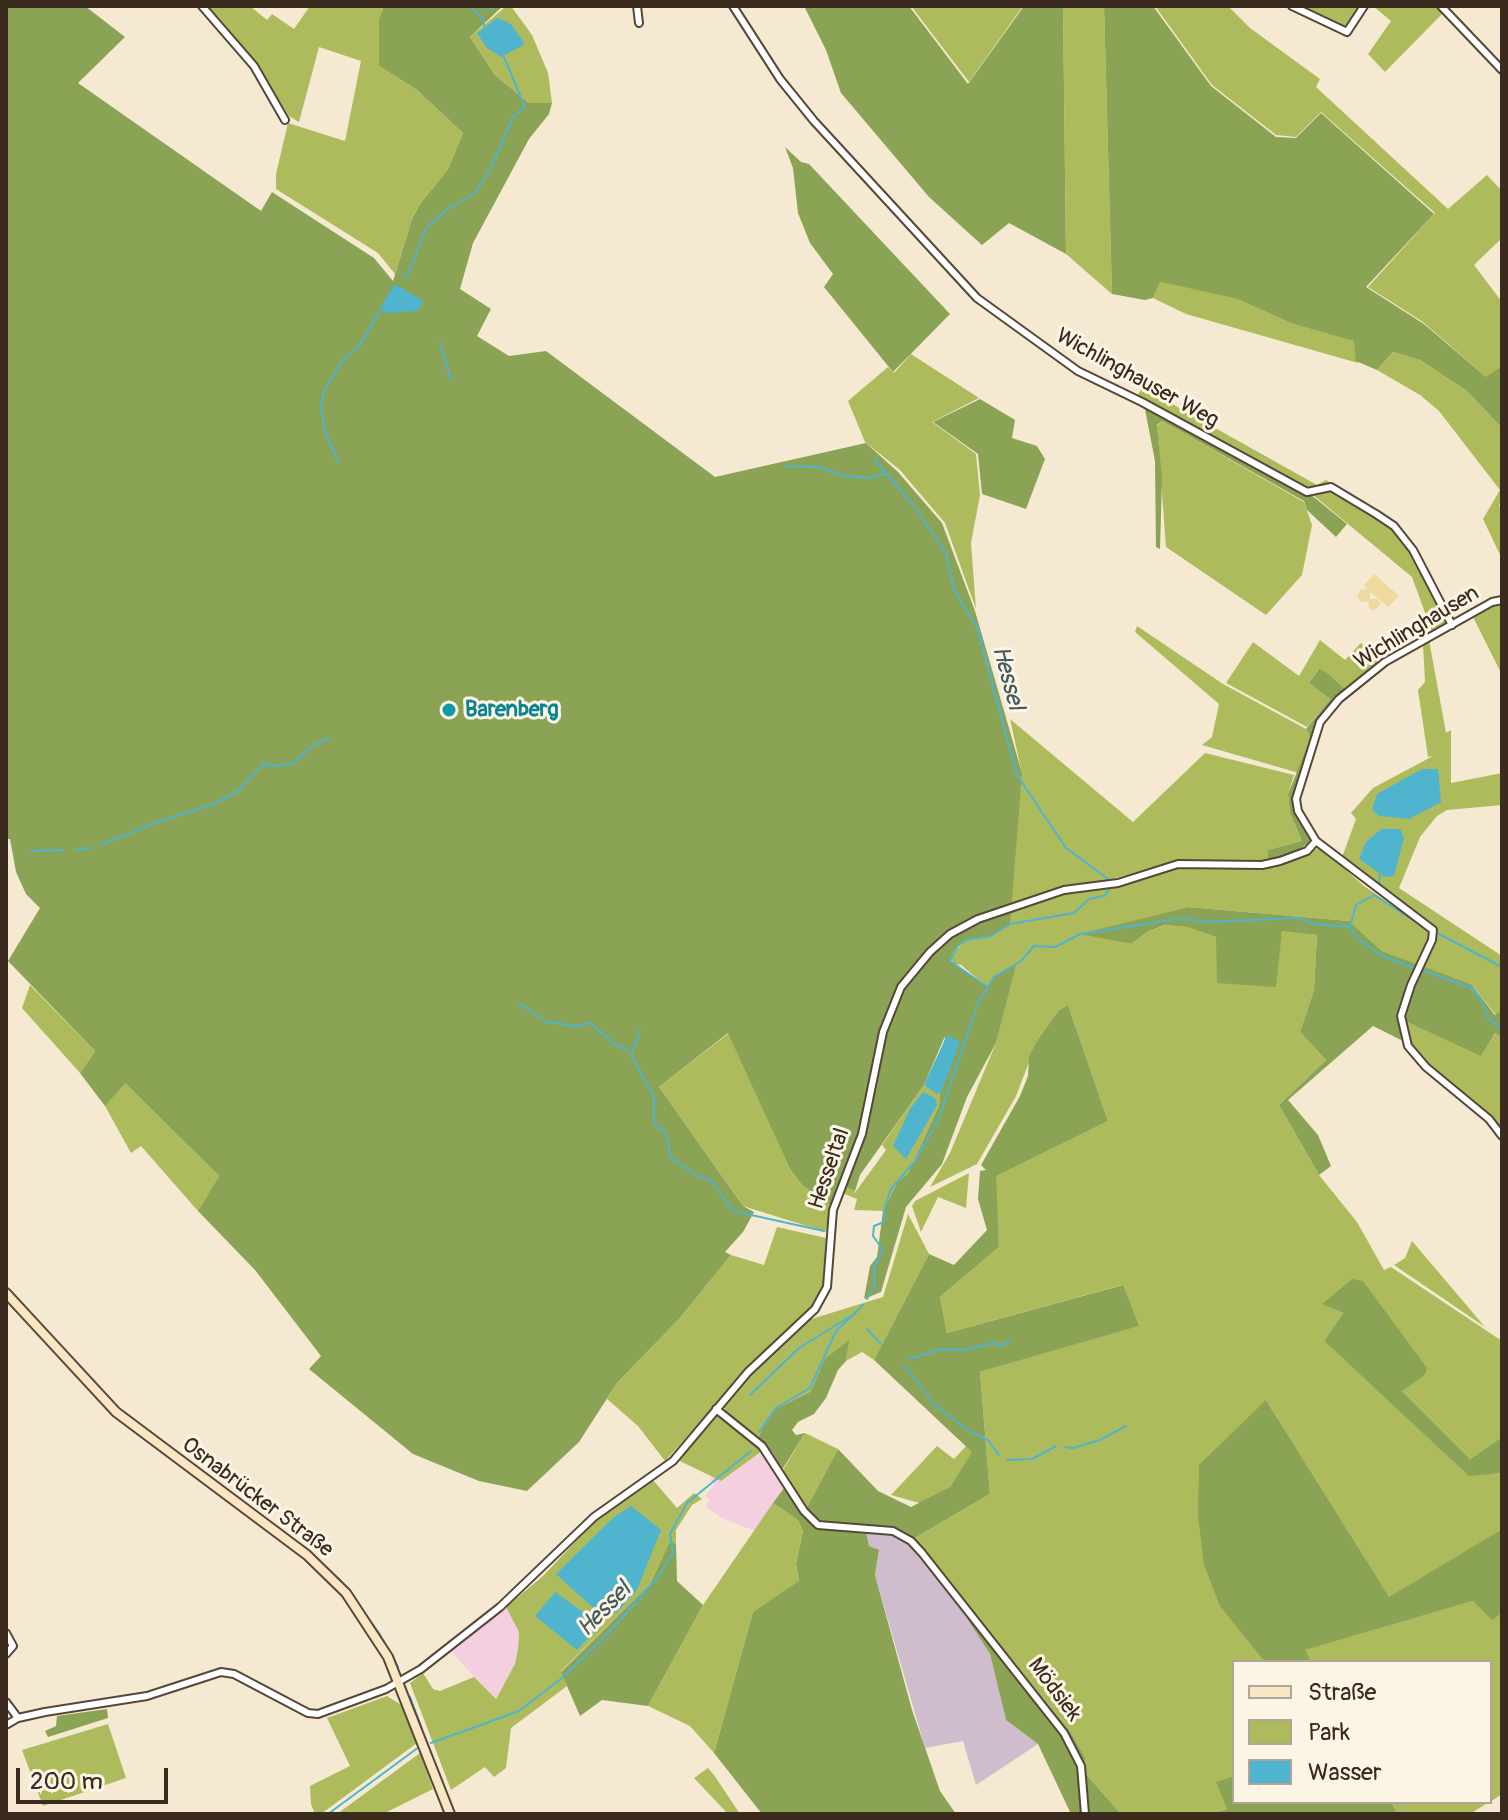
<!DOCTYPE html>
<meta charset="utf-8">
<style>
body{margin:0}
#map{position:relative;width:1508px;height:1820px;overflow:hidden;background:#f5ead1;font-family:Pangolin,sans-serif}
canvas{display:block}
.frame{position:absolute;inset:0;border:8px solid #3b2a1e;pointer-events:none}
.legend{position:absolute;left:1232px;top:1660px;width:260px;height:144px;box-sizing:border-box;background:#fcf5e5;border:2px solid #afa495;margin:0;padding:10px 14px;list-style:none;font-size:24px;color:#3b2a1e}
.legend li{display:flex;align-items:center;gap:16px;height:40px}
.legend b{width:40px;border:2px solid #afa495}
.scale{position:absolute;left:16px;top:1768px;width:152px;height:36px;box-sizing:border-box;border:4px solid #3b2a1e;border-top:0;padding-left:10px;font-size:24px;line-height:28px;white-space:nowrap;color:#3b2a1e;-webkit-text-stroke:6px #fcf5e5;paint-order:stroke}
</style>
<div id="map">
<canvas width="1508" height="1820"></canvas>
<div class="frame"></div>
<ul class="legend">
<li><b style="height:10px;background:#fbe6c3"></b>Straße</li>
<li><b style="height:22px;background:#aebb5d"></b>Park</li>
<li><b style="height:22px;background:#4fb4ce"></b>Wasser</li>
</ul>
<div class="scale">200 m</div>
</div>
<script>
const g = document.querySelector('canvas').getContext('2d');
g.lineJoin = 'round';
function fill(path, color) {
  g.fillStyle = color;
  g.fill(path, 'evenodd');
}
function shape(rows) {
  const path = new Path2D();
  for (const r of rows) {
    path.moveTo(r[0], r[1]);
    for (let i = 2; i < r.length; i += 2) path.lineTo(r[i], r[i + 1]);
  }
  return path;
}
function stroke(path, color, width, dash) {
  g.strokeStyle = color;
  g.lineWidth = width;
  g.lineCap = dash ? 'butt' : 'round';
  g.setLineDash(dash || []);
  g.stroke(path);
}
function drawText(font, color, halo, rows, align = 'center') {
  g.font = font + ' Pangolin,sans-serif';
  g.lineWidth = 6;
  g.setLineDash([]);
  g.textBaseline = 'middle';
  g.strokeStyle = halo;
  g.fillStyle = color;
  for (const [text, x, y, turn = 0] of rows) {
    g.save();
    g.translate(x, y);
    g.rotate((+turn || 0) * Math.PI / 180);
    g.textAlign = isNaN(turn) ? turn : align;
    if (halo) g.strokeText(text, 0, 0);
    g.fillText(text, 0, 0);
    g.restore();
  }
}
fill(shape([
 [762,1451,784,1488,755,1531,722,1518,706,1507,709,1500,705,1496,715,1484,710,1479,713,1477,722,1481],
 [506,1607,519,1632,518,1649,515,1664,495,1700,451,1651]
]), '#f3cfdf');
fill(shape([
 [866,1531,889,1532,903,1539,971,1617,968,1620,990,1654,1006,1720,1038,1744,976,1785,963,1741,925,1748,875,1575,879,1551,869,1546]
]), '#cfbdce');
fill(shape([
 [205,6,250,6,267,20,272,14,294,29,310,6,384,6,379,19,379,66,417,90,463,133,448,169,420,204,412,219,395,274,378,253,276,189,276,174,288,123,345,141,361,61,319,47,299,122,289,116,256,64],
 [503,6,511,6,532,35,548,73,552,103,529,103,495,75,470,37,504,8],
 [911,6,1023,6,969,82],
 [1063,6,1104,6,1112,294,1066,254],
 [1155,6,1228,6,1250,28,1320,79,1316,87,1448,209,1487,175,1502,191,1502,238,1474,265,1502,302,1502,366,1487,378,1423,322,1368,287,1435,213,1321,112,1296,137,1276,135,1212,85],
 [1297,6,1361,6,1349,27,1342,27],
 [1373,6,1437,6,1443,13,1385,72,1368,54,1391,21],
 [1160,281,1237,299,1293,324,1355,341,1358,363,1186,314,1153,298],
 [1393,352,1420,360,1467,391,1502,428,1502,501,1499,505,1502,512,1502,559,1483,519,1500,490,1439,411,1420,395,1377,370],
 [911,354,979,398,932,422,976,454,980,495,971,543,976,609,945,523,900,470,865,442,848,401,888,367,894,373],
 [1142,387,1317,485,1326,480,1392,527,1425,572,1449,623,1432,632,1412,577,1307,490,1137,397],
 [1162,421,1304,502,1312,525,1302,575,1266,615,1166,547,1157,426],
 [1497,604,1502,604,1500,671,1472,615],
 [1137,626,1223,684,1306,729,1312,736,1299,773,1202,745,1212,737,1219,704,1135,632],
 [1320,640,1345,660,1361,643,1382,661,1346,690,1329,674,1318,670,1309,683,1330,699,1307,727,1226,683,1253,642,1299,676],
 [1429,640,1446,733,1451,730,1451,783,1502,773,1502,805,1447,810,1437,816,1420,837,1399,888,1502,956,1502,1010,1496,1015,1471,984,1422,966,1436,935,1434,929,1341,860,1356,819,1351,813,1373,788,1433,756,1428,757,1418,690,1425,682,1423,644],
 [1010,719,1133,822,1205,753,1294,775,1288,794,1290,813,1302,841,1268,850,1268,860,1174,861,1102,882,1095,888,1185,867,1270,867,1298,859,1320,847,1364,886,1429,930,1430,938,1419,965,1382,951,1349,921,1188,907,1083,934,1131,944,1147,932,1166,925,1187,927,1216,937,1275,987,1282,930,1317,935,1314,990,1300,1032,1326,1060,1279,1105,1319,1175,1357,1222,1384,1270,1391,1267,1502,1341,1502,1437,1470,1459,1401,1390,1425,1375,1363,1281,1323,1304,1343,1313,1324,1341,1469,1475,1502,1473,1502,1531,1389,1598,1266,1400,1262,1657,1265,1662,1234,1662,1234,1776,1217,1782,1227,1809,1211,1814,1121,1814,1086,1774,1085,1757,1070,1731,913,1539,990,1494,980,1372,1138,1326,1122,1285,947,1333,940,1297,999,1247,995,1176,1108,1121,1068,1005,1059,1010,1038,1039,1016,1096,977,1164,930,1187,950,1153,996,1043,1015,966,1001,971,986,986,961,965,954,964,950,957,966,940,991,936,1004,926,1022,774],
 [30,985,95,1051,80,1073,22,1008],
 [1405,1021,1481,1055,1496,1032,1502,1037,1502,1132,1481,1109,1427,1065,1410,1044],
 [729,1033,790,1169,802,1185,832,1207,826,1232,743,1206,659,1087],
 [124,1082,219,1176,198,1211,141,1146,131,1153,105,1106],
 [924,1085,940,1094,939,1106,908,1173,897,1183,883,1211,854,1210,857,1199,842,1193,845,1187,855,1191,854,1194,886,1150,882,1145],
 [969,1173,966,1208,938,1197,921,1232,912,1206,915,1201],
 [908,1214,929,1254,874,1360,862,1352,846,1361,848,1341,820,1370,810,1392,781,1407,764,1424,758,1439,727,1413,723,1405,749,1374,808,1320,883,1297],
 [777,1227,826,1238,824,1284,816,1303,746,1371,665,1461,638,1426,607,1399,617,1383,679,1319,731,1255,764,1265],
 [1412,1241,1485,1327,1394,1265,1405,1258],
 [717,1416,762,1451,721,1481,680,1461,682,1454],
 [805,1433,838,1449,806,1509,783,1470],
 [937,1446,954,1459,966,1446,973,1452,950,1487,923,1504,891,1495],
 [653,1480,677,1508,694,1493,702,1499,692,1505,676,1530,676,1544,670,1541,650,1584,561,1671,567,1686,511,1728,506,1768,494,1777,485,1767,451,1790,410,1683,423,1673,433,1689,440,1691,474,1677,496,1699,515,1664,518,1649,519,1632,506,1607,543,1576,596,1520],
 [773,1503,798,1520,803,1531,796,1564,799,1582,753,1612,714,1753,690,1726,648,1706,703,1605],
 [1473,1601,1492,1619,1502,1613,1502,1794,1490,1802,1490,1662,1311,1662,1304,1650],
 [387,1696,403,1706,417,1743,321,1814,315,1814,311,1804,310,1786,350,1766,327,1718],
 [108,1724,126,1778,43,1806,22,1750],
 [420,1753,433,1789,383,1814,337,1814],
 [708,1768,714,1775,740,1814,728,1814,694,1778],
 [1391,1802,1489,1802,1470,1814,1398,1814]
]), '#aebb5d');
fill(shape([
 [6,6,85,6,125,37,78,83,261,211,272,192,374,258,393,281,412,219,420,204,448,169,463,133,417,90,379,66,379,19,384,6,503,6,470,37,495,75,529,103,552,103,549,114,529,139,473,243,460,289,491,309,477,336,509,356,546,351,715,477,866,443,898,472,942,523,975,611,1022,773,1010,924,991,936,966,940,954,951,950,960,986,986,1001,971,1016,965,996,1043,967,1097,942,1164,906,1207,881,1292,864,1299,870,1266,877,1257,883,1211,897,1183,908,1173,939,1106,945,1036,924,1085,860,1175,855,1191,840,1185,832,1207,802,1185,790,1169,728,1033,659,1087,743,1206,754,1212,743,1232,725,1252,731,1255,679,1319,617,1383,579,1442,527,1491,479,1481,413,1454,309,1369,321,1356,255,1270,198,1211,219,1176,125,1083,105,1106,80,1073,95,1051,8,961,40,908,26,894,16,872,10,839,6,839],
 [804,6,909,6,968,84,1024,6,1063,6,1066,254,1009,223,982,245,929,197,841,93,826,50],
 [1104,6,1153,6,1211,86,1276,137,1296,138,1321,113,1434,214,1366,287,1424,324,1486,377,1502,366,1502,428,1467,391,1420,360,1393,352,1377,370,1356,361,1354,341,1293,324,1237,299,1166,283,1160,282,1153,298,1145,300,1112,294],
 [785,147,801,162,809,164,950,314,893,372,824,287,833,274,810,243,798,213,793,168],
 [980,399,1015,420,1012,438,1037,446,1045,459,1026,509,982,494,978,454,933,422],
 [1144,404,1310,494,1347,524,1336,537,1307,510,1304,501,1162,421,1157,425,1162,479,1160,549,1156,547,1155,461],
 [1319,669,1329,674,1346,690,1318,721,1294,792,1294,799,1312,840,1296,852,1268,860,1268,850,1302,841,1290,813,1288,794,1311,737,1306,729,1330,699,1309,683],
 [1188,907,1349,921,1382,951,1471,984,1495,1015,1502,1010,1502,1037,1495,1033,1481,1056,1405,1021,1400,1023,1401,1040,1373,1026,1288,1100,1318,1135,1331,1166,1319,1175,1279,1105,1326,1060,1300,1032,1314,990,1317,935,1282,931,1276,987,1217,983,1216,937,1187,927,1165,925,1147,932,1131,944,1080,934],
 [1068,1005,1108,1121,996,1176,999,1247,940,1297,947,1333,1123,1285,1139,1326,980,1372,990,1494,913,1539,895,1529,818,1522,806,1509,838,1449,878,1491,911,1507,950,1487,972,1452,874,1360,929,1254,954,1265,987,1230,978,1199,980,1171,986,1170,981,1165,1020,1096,1028,1076,1029,1057,1038,1039,1059,1010],
 [1352,1279,1363,1281,1427,1368,1425,1375,1402,1391,1470,1459,1502,1437,1502,1473,1469,1476,1324,1341,1343,1313,1322,1304],
 [849,1340,846,1361,838,1370,826,1398,814,1414,798,1422,792,1430,796,1435,805,1433,782,1470,772,1452,758,1439,764,1424,776,1409,810,1392,825,1359],
 [1266,1400,1389,1597,1501,1530,1502,1613,1492,1620,1473,1601,1305,1650,1311,1662,1265,1662,1220,1606,1204,1565,1198,1516,1199,1465],
 [784,1488,815,1527,866,1531,869,1546,879,1550,875,1575,912,1710,940,1791,956,1814,762,1814,714,1753,753,1612,799,1581,796,1564,803,1531,798,1520,773,1503],
 [670,1541,676,1544,677,1581,703,1605,648,1706,602,1700,580,1716,561,1672,650,1584],
 [974,1614,1070,1731,1085,1757,1086,1774,1121,1814,1071,1814,1038,1744,1006,1720,990,1654,968,1620],
 [107,1709,108,1718,48,1737,45,1731,56,1726,57,1716],
 [1234,1776,1234,1802,1391,1802,1398,1814,1211,1814,1227,1809,1216,1782]
]), '#8aa354');
fill(shape([
 [1374,574,1399,596,1388,607,1370,592,1370,599,1377,599,1381,604,1373,611,1369,608,1368,601,1361,602,1357,596,1360,590,1367,589,1364,585]
]), '#eeda9e');
fill(shape([
 [497,18,510,23,525,44,501,57,487,48,477,33],
 [395,284,423,301,418,311,384,313,381,306],
 [1422,769,1438,769,1441,802,1409,819,1379,816,1372,810,1377,794],
 [1381,829,1400,829,1404,837,1394,876,1385,877,1359,859,1366,842],
 [947,1035,960,1042,941,1093,937,1094,924,1085],
 [923,1092,935,1098,937,1105,906,1159,893,1146,910,1109],
 [631,1506,661,1530,637,1590,616,1613,600,1614,556,1574,613,1518],
 [555,1592,601,1625,577,1650,535,1616]
]), '#4fb4ce');
stroke(shape([
 [470,6,483,19,484,26],
 [479,6,492,9],
 [403,278,409,272,426,228,446,210,475,193,492,166,513,117,525,107,503,55],
 [440,343,451,380],
 [874,459,886,473],
 [338,462,325,431,321,409,324,390,346,356,358,348,381,309],
 [786,466,820,467,840,475,867,478,887,474,913,505,946,553,954,590,977,627,1017,775,1066,848,1108,879],
 [101,845,157,822,212,805,238,791,264,763,271,766,294,763,312,746,329,738],
 [77,849,92,848],
 [31,851,63,850],
 [1379,885,1380,874],
 [1350,927,1356,905,1374,895,1425,928],
 [1437,933,1502,967],
 [1422,970,1471,988,1481,999,1488,1018,1502,1029],
 [986,986,950,961,958,946,966,940,991,936,1010,924,1074,913,1089,899,1104,896,1109,890],
 [519,1003,547,1022,577,1026,590,1023,616,1045,629,1050],
 [976,1006,994,977,1020,962,1034,946,1055,947,1080,934,1184,918,1206,922,1297,918,1314,924,1350,927,1358,939,1380,955,1414,968],
 [640,1030,631,1055,654,1097,654,1123,666,1134,671,1157,694,1174,712,1181,733,1211,824,1231],
 [6,1287,13,1295],
 [867,1299,875,1284,874,1267,883,1250,873,1236,874,1226,884,1222,885,1206,891,1189,915,1161,938,1120,976,1010],
 [867,1329,881,1344],
 [910,1359,942,1349,965,1350,993,1343,1002,1346,1010,1339],
 [904,1365,935,1405,969,1431,988,1440,999,1455],
 [750,1395,799,1348,856,1313],
 [759,1432,776,1408,810,1388,836,1331,863,1305],
 [1065,1447,1073,1448,1100,1440,1126,1426],
 [1007,1460,1032,1459,1056,1446],
 [263,1517,340,1580,379,1633,398,1667],
 [410,1697,422,1729],
 [431,1743,519,1711,562,1678,604,1638,659,1576,673,1553,670,1534,687,1503,751,1451],
 [328,1814,419,1747]
]), '#4fb4ce', 2);
const minor = shape([
 [202,6,254,66,285,120],
 [637,6,639,23],
 [733,6,780,79,814,121,977,298,1078,371,1142,402,1307,492,1331,487,1376,514,1394,526,1413,550,1452,625],
 [1292,6,1347,32,1364,6],
 [1441,6,1502,70],
 [1502,600,1492,602,1385,662,1339,699,1320,722,1296,799,1298,811,1316,841,1433,930,1432,940,1411,985,1401,1016,1408,1046,1426,1067,1489,1119,1502,1136],
 [716,1409,762,1446,804,1511,818,1525,893,1531,911,1541,922,1553,1064,1733,1081,1766,1085,1814],
 [6,1633,13,1646,6,1654],
 [6,1702,18,1718],
 [6,1725,18,1718,45,1712,147,1696,221,1672,234,1674,308,1713,318,1714,386,1689,421,1669,500,1607,594,1517,673,1461,748,1372,815,1309,827,1287,833,1210,862,1134,883,1032,901,987,930,952,950,934,978,919,1064,890,1118,883,1178,864,1262,865,1280,861,1307,851,1316,841]
]);
const secondary = shape([
 [6,1293,116,1412,307,1555,346,1593,388,1657,450,1814]
]);
stroke(minor, '#574739', 10);
stroke(secondary, '#574739', 12);
stroke(minor, '#fff', 6);
stroke(secondary, '#fbe6c3', 8);
for (const [x, y, r, color] of [
 [449,710,8,"#0f9aa8"]
]) {
  const dot = new Path2D();
  dot.arc(x, y, r, 0, 2 * Math.PI);
  g.fillStyle = color;
  g.fill(dot);
  stroke(dot, '#fcf5e5', 3);
}
drawText('22px', '#3b2a1e', '#fcf5e5', [
 ["Wichlinghauser Weg",1137,379,29],
 ["Wichlinghausen",1417,628,-31],
 ["Hesseltal",830,1169,-71],
 ["Osnabrücker Straße",257,1498,37],
 ["Mödsiek",1054,1690,53]
]);
drawText('bold 22px', '#0d838f', '#fcf5e5', [
 ["Barenberg",465,710]
], 'left');
drawText('italic 24px', '#425a5c', '#fcf5e5', [
 ["Hessel",1007,678,75],
 ["Hessel",605,1610,-46]
]);
</script>
